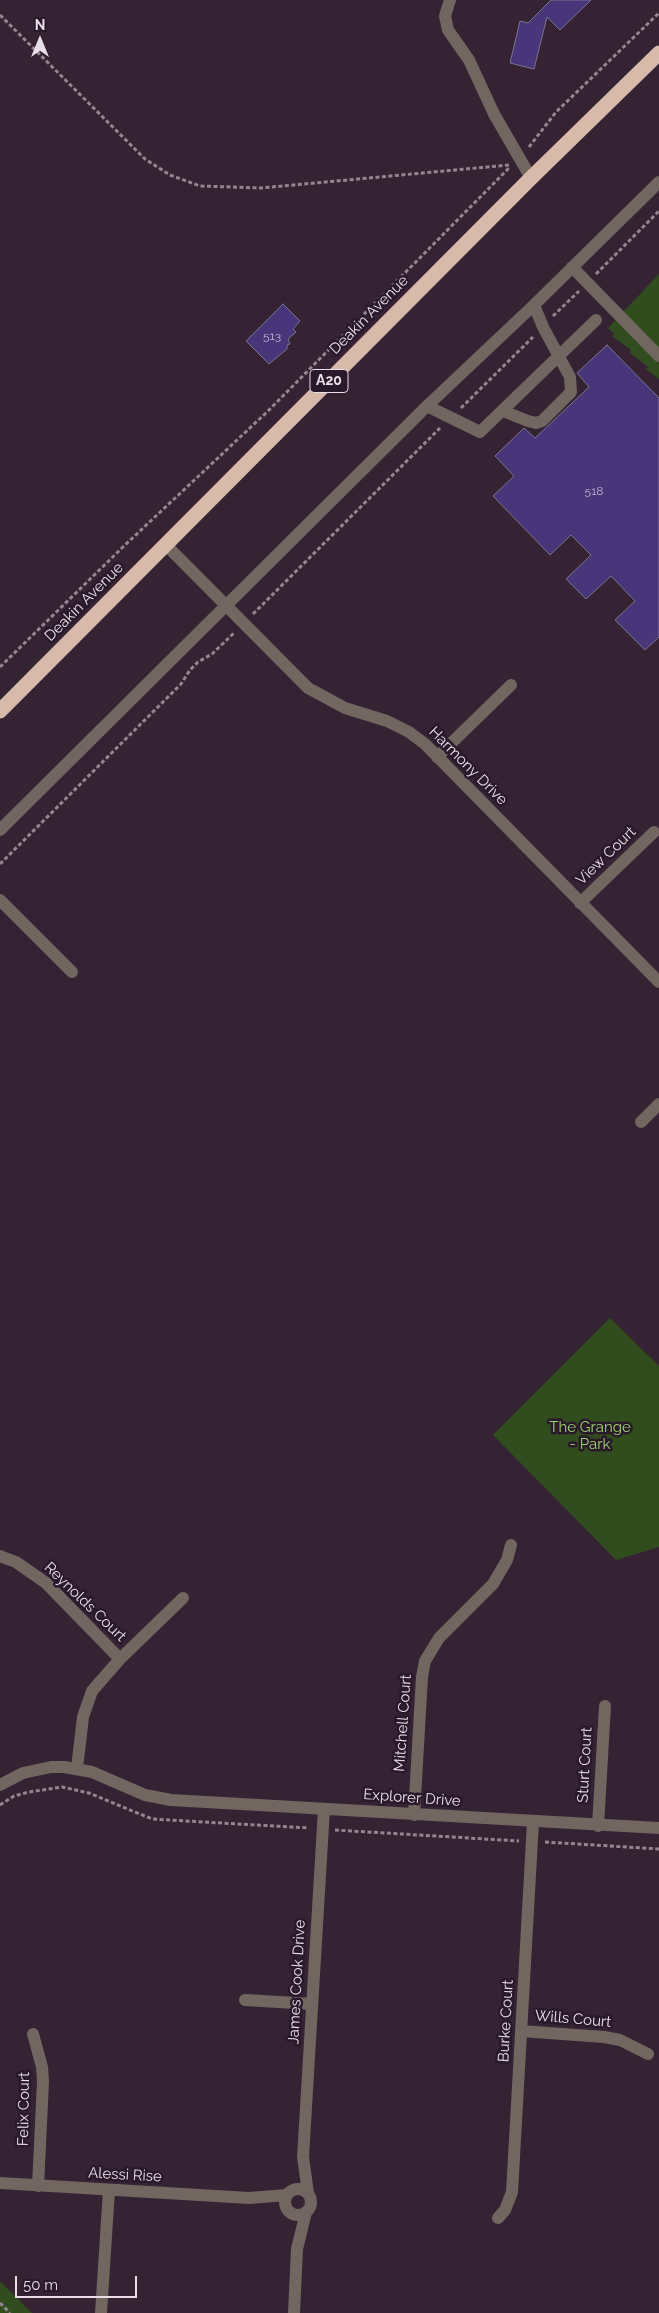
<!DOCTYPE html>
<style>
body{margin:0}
#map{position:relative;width:659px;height:2313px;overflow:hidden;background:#352334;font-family:Raleway,sans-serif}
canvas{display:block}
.north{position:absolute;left:15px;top:15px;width:50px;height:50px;-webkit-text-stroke:4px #2a192a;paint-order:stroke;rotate:0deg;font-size:14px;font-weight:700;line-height:20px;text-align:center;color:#eadee9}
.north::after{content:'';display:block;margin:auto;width:18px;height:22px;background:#eadee9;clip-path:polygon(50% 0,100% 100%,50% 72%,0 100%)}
.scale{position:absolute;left:15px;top:2276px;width:122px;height:22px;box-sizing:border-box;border:2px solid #eadee9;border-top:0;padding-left:6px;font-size:15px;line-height:18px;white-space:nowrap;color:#eadee9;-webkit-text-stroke:4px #2a192a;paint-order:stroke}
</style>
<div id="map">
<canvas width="659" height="2313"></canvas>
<div class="north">N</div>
<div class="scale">50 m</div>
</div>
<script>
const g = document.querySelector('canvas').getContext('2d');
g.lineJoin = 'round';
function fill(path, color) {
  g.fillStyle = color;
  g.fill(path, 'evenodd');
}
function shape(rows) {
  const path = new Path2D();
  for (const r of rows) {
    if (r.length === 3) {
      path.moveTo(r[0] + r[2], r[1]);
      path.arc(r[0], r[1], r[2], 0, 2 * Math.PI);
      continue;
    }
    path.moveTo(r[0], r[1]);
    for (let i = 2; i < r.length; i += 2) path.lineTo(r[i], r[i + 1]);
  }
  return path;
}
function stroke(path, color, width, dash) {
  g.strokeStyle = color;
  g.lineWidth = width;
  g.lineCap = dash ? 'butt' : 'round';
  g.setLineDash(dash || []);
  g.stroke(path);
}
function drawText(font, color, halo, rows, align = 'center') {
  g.font = font + ' Raleway,sans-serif';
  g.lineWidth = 5;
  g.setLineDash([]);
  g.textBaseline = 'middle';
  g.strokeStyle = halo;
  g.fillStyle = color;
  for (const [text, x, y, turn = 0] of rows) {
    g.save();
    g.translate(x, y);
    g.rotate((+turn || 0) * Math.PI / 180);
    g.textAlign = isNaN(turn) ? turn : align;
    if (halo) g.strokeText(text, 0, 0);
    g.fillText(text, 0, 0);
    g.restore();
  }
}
fill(shape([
 [659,274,659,379,646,369,648,367,630,353,631,350,612,336,614,334,608,328],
 [610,1318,659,1366,659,1547,616,1560,493,1435],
 [0,2281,32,2313,0,2313]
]), '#314c1d');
const building = shape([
 [551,0,591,0,560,30,547,17,534,69,510,63,520,21,528,23,551,0],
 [283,304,300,321,293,329,296,332,288,339,290,344,287,345,287,349,269,364,246,341,283,304],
 [607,345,659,398,659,637,645,650,615,620,635,601,611,576,586,599,566,579,591,555,571,535,550,555,493,496,514,476,495,456,524,428,535,438,589,387,577,373,607,345]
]);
fill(building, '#493579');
stroke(building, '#7a758f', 1);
stroke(shape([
 [0,15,145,159,170,175,200,186,261,188,509,165],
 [529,147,556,112,659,13],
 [596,274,659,211],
 [553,316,579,291],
 [461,408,533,337],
 [253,614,440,428],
 [0,667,125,545,268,411,509,168],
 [0,864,181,684,190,670,198,662,212,654,235,632],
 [0,1805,14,1796,29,1792,62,1787,89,1793,152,1819,309,1828],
 [335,1830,519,1841],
 [545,1842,659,1849],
 [0,2303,10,2313]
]), '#948593', 3, [4, 2.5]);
stroke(shape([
 [450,0,445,16,448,30,469,60,494,114,531,178],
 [572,267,659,356],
 [427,406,480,432,596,320],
 [503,411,528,421,536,423,542,421,571,392,570,377,543,327,534,305],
 [166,545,308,688,345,708,387,721,409,732,425,744,659,982],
 [437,757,511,685],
 [0,830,427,406,534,305,659,182],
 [0,900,72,972],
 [580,903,654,832],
 [641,1122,659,1104],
 [0,1556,16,1562,46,1583,120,1659],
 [77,1768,83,1717,92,1691,120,1659,183,1598],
 [0,1785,23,1773,51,1767,64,1767,92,1772,145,1795,171,1800,659,1828],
 [414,1815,422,1677,425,1661,439,1638,493,1584,507,1560,511,1545],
 [598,1826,605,1706],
 [245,2000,312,2004],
 [521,2031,604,2037,620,2040,648,2054],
 [33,2034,42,2067,43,2082,38,2186],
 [0,2183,249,2198,287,2195],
 [298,2202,13],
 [308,2193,303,2157,324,1809],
 [498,2218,505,2210,512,2192,533,1822],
 [101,2313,109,2190],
 [294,2313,297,2249,306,2212]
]), '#726660', 12);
stroke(shape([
 [0,711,531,178,659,53]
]), '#d8baab', 15);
drawText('12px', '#c2b4cd', null, [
 ["513",272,336],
 ["518",594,491]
]);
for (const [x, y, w] of [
 [329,381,38]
]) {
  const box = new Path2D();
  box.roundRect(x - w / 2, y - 11.5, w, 23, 4);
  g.fillStyle = '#2a192a';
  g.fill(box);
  stroke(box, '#eadee9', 1);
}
drawText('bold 14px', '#eadee9', null, [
 ["A20",329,381]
]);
drawText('15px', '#eadee9', '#2a192a', [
 ["Deakin Avenue",369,315,-45],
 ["Deakin Avenue",84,602,-45],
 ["Harmony Drive",468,766,45],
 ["View Court",606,856,-44],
 ["Reynolds Court",85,1602,44],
 ["Mitchell Court",403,1723,-86],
 ["Sturt Court",585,1765,-87],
 ["Explorer Drive",412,1798,4],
 ["James Cook Drive",297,1982,-87],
 ["Wills Court",573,2019,5],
 ["Burke Court",506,2021,-87],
 ["Felix Court",24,2109,-89],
 ["Alessi Rise",125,2175,3]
]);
drawText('15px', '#9bd573', '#2a192a', [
 ["The Grange",590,1427],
 ["- Park",590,1444]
]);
</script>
